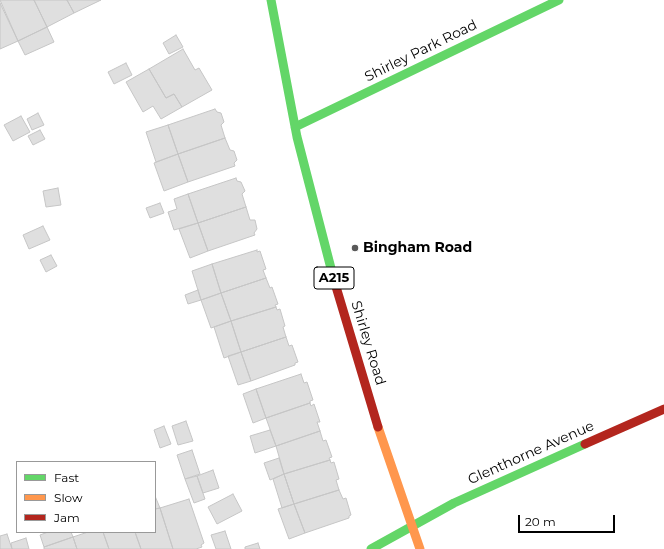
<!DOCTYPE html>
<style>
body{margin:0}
#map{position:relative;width:664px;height:549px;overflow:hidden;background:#fff;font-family:Montserrat,sans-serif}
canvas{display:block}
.legend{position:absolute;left:16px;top:461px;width:140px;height:72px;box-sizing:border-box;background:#fff;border:1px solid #999;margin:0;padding:5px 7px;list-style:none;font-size:12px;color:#000}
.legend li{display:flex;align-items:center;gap:8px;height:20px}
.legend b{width:20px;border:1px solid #999}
.scale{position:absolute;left:518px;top:515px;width:97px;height:18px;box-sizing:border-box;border:2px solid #000;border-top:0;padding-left:5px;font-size:12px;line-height:14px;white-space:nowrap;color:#000;-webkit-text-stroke:3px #fff;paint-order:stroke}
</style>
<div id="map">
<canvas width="664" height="549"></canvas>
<ul class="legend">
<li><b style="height:5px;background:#63d668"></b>Fast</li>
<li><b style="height:5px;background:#ff974d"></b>Slow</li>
<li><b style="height:5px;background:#b3261e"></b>Jam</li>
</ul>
<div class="scale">20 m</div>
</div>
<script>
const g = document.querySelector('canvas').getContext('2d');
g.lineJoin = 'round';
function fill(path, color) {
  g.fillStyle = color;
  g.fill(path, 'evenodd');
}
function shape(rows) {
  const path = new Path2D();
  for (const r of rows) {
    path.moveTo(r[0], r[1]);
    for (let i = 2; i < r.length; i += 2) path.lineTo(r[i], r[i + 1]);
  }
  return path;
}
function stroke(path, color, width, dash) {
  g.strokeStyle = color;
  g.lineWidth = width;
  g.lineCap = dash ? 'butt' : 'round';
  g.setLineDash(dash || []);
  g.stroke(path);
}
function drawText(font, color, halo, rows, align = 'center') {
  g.font = font + ' Montserrat,sans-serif';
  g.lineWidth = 4;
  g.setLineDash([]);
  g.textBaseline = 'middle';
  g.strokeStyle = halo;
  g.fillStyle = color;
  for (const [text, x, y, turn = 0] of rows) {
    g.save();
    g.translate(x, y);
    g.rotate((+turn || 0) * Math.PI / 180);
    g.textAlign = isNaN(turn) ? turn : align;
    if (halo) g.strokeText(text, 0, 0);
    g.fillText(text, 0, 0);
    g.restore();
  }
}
const building = shape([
 [0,0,34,0,47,27,18,41,0,0],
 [34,0,67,0,74,13,47,27,34,0],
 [67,0,101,0,74,13,67,0],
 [0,3,18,41,0,49,0,3],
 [47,27,54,42,25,55,18,41,47,27],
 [176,35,183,47,169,54,163,43,176,35],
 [183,49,195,70,199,68,212,90,182,107,174,94,166,98,149,69,183,49],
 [126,63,132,75,114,84,108,72,126,63],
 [149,69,166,98,174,94,182,107,161,119,153,106,143,112,126,82,149,69],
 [215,109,217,112,221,113,224,122,221,125,225,138,178,154,168,125,215,109],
 [38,113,44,125,32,130,27,119,38,113],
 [21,116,30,132,13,141,4,125,21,116],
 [168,125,178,154,156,162,146,132,168,125],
 [40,130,45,139,33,145,28,136,40,130],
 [225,138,230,150,234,151,237,160,234,163,235,166,188,182,178,154,225,138],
 [178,154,188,182,164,191,154,163,178,154],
 [236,178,237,181,241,182,245,191,242,194,246,207,198,223,188,194,236,178],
 [58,188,61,205,46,207,43,191,58,188],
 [188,194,198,223,174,230,168,212,177,209,174,199,188,194],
 [160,203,164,213,150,218,146,208,160,203],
 [246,207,250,220,255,220,257,229,254,233,255,235,208,251,198,223,246,207],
 [198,223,208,251,190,258,179,229,198,223],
 [43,226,50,240,29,249,23,235,43,226],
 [257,250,257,252,260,251,266,269,263,270,266,278,221,293,212,264,257,250],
 [51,255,57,266,46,272,40,260,51,255],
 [212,264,221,293,201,300,192,271,212,264],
 [266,278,270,288,272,287,278,304,275,305,276,307,231,321,221,293,266,278],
 [198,290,201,300,188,304,185,295,198,290],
 [221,293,231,321,211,328,201,300,221,293],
 [276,307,277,310,280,309,285,326,283,327,286,337,241,352,231,321,276,307],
 [231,321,241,352,224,358,214,327,231,321],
 [286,337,289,346,292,345,298,362,295,363,295,365,251,381,241,352,286,337],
 [241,352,251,381,238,385,228,356,241,352],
 [301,374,304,383,307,382,313,400,310,401,310,403,266,418,256,389,301,374],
 [256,389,266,418,253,423,243,394,256,389],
 [310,403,311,406,314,404,320,422,317,422,320,431,276,446,266,418,310,403],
 [186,421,193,441,178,445,172,426,186,421],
 [164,426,171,444,160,448,154,430,164,426],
 [270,430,276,446,255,453,250,436,270,430],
 [320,431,323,441,326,440,332,457,329,458,330,460,284,474,276,446,320,431],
 [192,450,200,474,185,479,177,455,192,450],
 [279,458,284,474,270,480,264,463,279,458],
 [330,460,331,463,334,462,339,479,336,480,339,490,294,504,284,474,330,460],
 [213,470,219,488,203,493,197,476,213,470],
 [284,474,294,504,282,508,273,479,284,474],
 [197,476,205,499,194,503,185,479,197,476],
 [339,490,343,499,346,498,351,515,349,516,349,518,305,533,294,504,339,490],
 [233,494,242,511,217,524,208,507,233,494],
 [155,496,160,508,155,509,155,496],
 [189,499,204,543,201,545,202,547,196,549,173,549,160,508,189,499],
 [294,504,305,533,289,539,278,509,294,504],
 [160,508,173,549,141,549,135,532,155,532,155,509,160,508],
 [225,531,231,549,216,549,211,535,225,531],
 [48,532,71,532,73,537,44,547,40,535,48,532],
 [88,532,103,532,109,549,77,549,73,537,88,532],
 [103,532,135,532,141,549,109,549,103,532],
 [7,534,12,549,0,549,0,536,7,534],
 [73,537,77,549,44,549,44,547,73,537],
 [26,538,29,549,12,549,11,543,26,538],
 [258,543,260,549,245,549,245,547,258,543]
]);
fill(building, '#dfdfdf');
stroke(building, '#c6c6c6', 1);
stroke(shape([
 [271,0,297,137,334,280],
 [295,127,559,0],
 [371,549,454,503,585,444]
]), '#63d668', 9);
stroke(shape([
 [378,427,420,549]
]), '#ff974d', 9);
stroke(shape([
 [334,280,378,427],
 [585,444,664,409]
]), '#b3261e', 9);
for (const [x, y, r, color] of [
 [355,248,4,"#595959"]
]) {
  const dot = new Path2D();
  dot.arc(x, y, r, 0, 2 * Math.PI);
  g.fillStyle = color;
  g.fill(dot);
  stroke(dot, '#fff', 1.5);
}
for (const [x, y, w] of [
 [334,278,40]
]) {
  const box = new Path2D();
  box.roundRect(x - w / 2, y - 11, w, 22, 3);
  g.fillStyle = '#fff';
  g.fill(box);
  stroke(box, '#000', 1);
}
drawText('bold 13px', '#000', null, [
 ["A215",334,278]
]);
drawText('14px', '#000', '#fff', [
 ["Shirley Park Road",421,51,-26],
 ["Shirley Road",368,343,73],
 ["Glenthorne Avenue",531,453,-24]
]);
drawText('bold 14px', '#000', '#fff', [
 ["Bingham Road",363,248]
], 'left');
</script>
